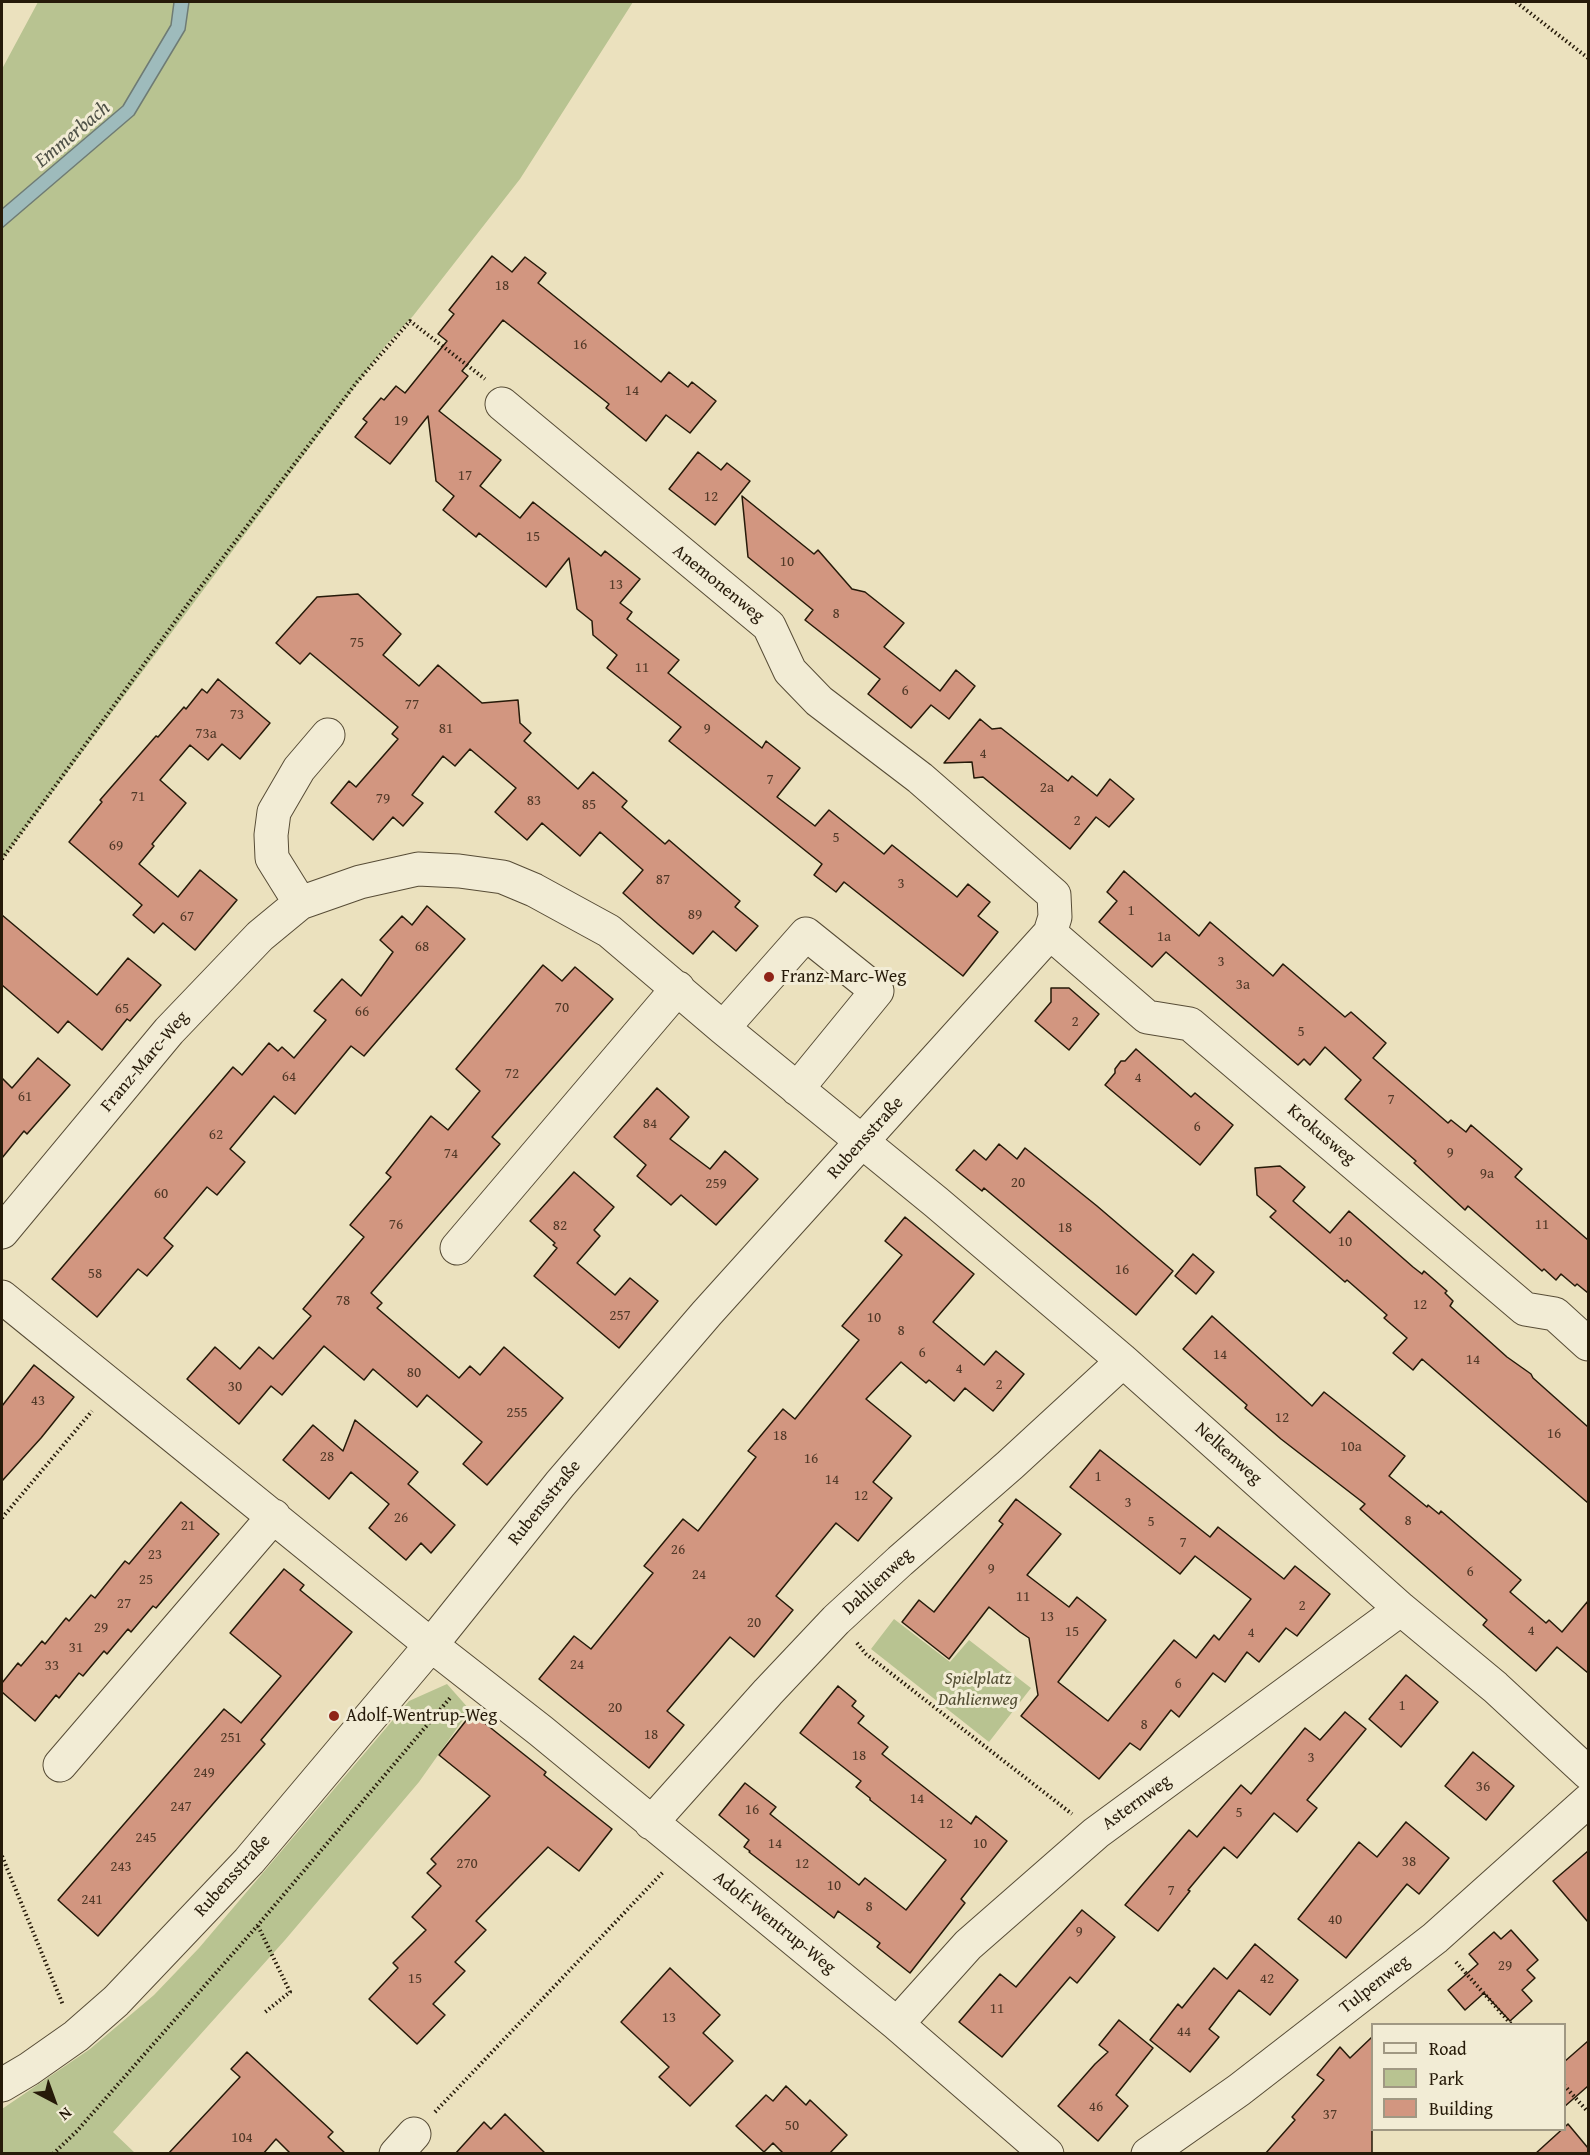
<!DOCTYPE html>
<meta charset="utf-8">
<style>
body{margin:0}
#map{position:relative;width:1590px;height:2155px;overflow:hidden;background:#ebe1be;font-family:"Gentium Book Plus",serif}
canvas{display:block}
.frame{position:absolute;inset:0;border:3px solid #261a09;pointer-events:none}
.legend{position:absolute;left:1371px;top:2023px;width:195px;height:108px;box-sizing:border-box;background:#f2ecd5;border:2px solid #a09883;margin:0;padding:8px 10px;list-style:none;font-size:18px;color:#261a09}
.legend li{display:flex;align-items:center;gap:12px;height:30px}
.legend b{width:30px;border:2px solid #a09883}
.north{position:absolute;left:24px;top:2071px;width:60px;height:60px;-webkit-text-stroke:4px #f2ecd5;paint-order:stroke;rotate:139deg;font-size:16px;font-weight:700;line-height:24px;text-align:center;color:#261a09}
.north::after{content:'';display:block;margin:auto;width:21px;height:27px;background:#261a09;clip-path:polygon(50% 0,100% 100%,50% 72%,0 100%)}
</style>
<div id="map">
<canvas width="1590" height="2155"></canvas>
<div class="frame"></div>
<ul class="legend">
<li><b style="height:8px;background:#f2ecd5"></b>Road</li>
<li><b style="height:16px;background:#b8c391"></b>Park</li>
<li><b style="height:16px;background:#d29680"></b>Building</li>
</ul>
<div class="north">N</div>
</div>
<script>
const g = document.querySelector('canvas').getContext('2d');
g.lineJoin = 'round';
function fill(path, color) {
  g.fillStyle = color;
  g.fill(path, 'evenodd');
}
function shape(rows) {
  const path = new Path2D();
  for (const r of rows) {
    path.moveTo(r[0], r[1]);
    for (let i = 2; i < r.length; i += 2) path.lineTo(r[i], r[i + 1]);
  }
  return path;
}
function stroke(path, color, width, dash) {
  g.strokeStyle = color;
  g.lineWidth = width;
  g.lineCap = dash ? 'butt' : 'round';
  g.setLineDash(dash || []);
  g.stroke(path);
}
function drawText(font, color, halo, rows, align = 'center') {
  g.font = font + ' "Gentium Book Plus",serif';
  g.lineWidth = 6;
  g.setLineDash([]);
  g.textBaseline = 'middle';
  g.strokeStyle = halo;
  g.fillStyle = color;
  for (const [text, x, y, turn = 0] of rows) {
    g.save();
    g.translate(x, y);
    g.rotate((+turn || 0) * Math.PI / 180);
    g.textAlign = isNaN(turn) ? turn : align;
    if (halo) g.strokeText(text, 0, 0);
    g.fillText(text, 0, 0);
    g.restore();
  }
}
fill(shape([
 [38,2,174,2,172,25,123,106,2,209,2,69],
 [189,2,633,2,520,179,413,316,386,345,2,860,2,228,134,115,185,30],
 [894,1619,950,1662,969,1640,1031,1688,989,1742,871,1649],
 [447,1684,470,1710,419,1782,285,1940,113,2132,135,2153,2,2154,2,2109,90,2049,154,1995,199,1948,409,1701]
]), '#b8c391');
const water = shape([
 [174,2,189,2,185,30,134,115,2,228,2,209,123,106,171,25,174,2]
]);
fill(water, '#9ebbbc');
stroke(water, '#6e7b74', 1.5);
const building = shape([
 [492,256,512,272,525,257,546,273,538,283,661,382,669,372,688,387,692,382,716,401,690,433,666,415,646,441,606,408,609,404,503,320,462,371,468,376,439,411,501,460,480,486,520,518,533,502,601,556,605,551,640,579,620,603,632,612,627,619,679,660,668,673,762,748,766,741,800,768,777,797,815,826,829,810,884,854,892,845,957,897,968,884,990,902,978,916,998,932,963,976,844,882,836,892,814,875,822,864,669,741,681,727,607,668,617,655,593,635,592,621,577,609,569,558,546,587,479,533,476,537,443,510,454,496,436,481,428,416,390,464,355,437,367,422,363,419,381,398,384,400,396,386,405,393,447,341,438,334,454,314,449,310,492,256],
 [698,452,721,470,727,463,750,481,715,525,669,489,698,452],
 [742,496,814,554,818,550,852,589,865,592,904,623,884,647,940,691,956,670,975,686,949,719,931,705,911,728,868,694,880,679,805,620,813,610,748,557,742,496],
 [358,594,401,634,383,655,419,686,438,665,482,703,518,700,520,723,531,733,524,741,578,789,593,772,627,801,622,807,665,844,669,840,740,901,735,907,758,926,736,951,713,931,693,954,658,924,623,893,643,870,600,832,580,856,542,823,527,840,495,812,516,788,470,749,455,766,443,756,412,795,423,803,403,826,393,817,373,840,331,803,349,781,356,787,398,739,392,734,398,727,310,653,300,664,276,643,317,597,358,594],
 [218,679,270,723,240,759,222,744,208,760,190,745,160,780,186,803,152,844,154,846,139,864,178,897,200,870,237,900,195,950,163,923,154,933,133,915,142,905,69,842,102,802,100,800,156,736,158,737,184,707,186,709,202,689,207,693,218,679],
 [980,719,992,729,1001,728,1068,781,1072,776,1097,796,1110,779,1134,799,1109,827,1096,817,1070,849,983,777,974,778,972,762,944,763,980,719],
 [1124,871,1199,936,1210,922,1273,976,1283,964,1345,1017,1351,1012,1386,1043,1373,1058,1448,1123,1451,1120,1466,1132,1471,1125,1522,1169,1515,1177,1588,1240,1588,1293,1577,1284,1575,1286,1561,1274,1556,1280,1544,1269,1542,1271,1468,1206,1465,1210,1414,1163,1416,1161,1345,1099,1361,1080,1325,1047,1310,1065,1304,1059,1298,1065,1166,952,1152,967,1099,922,1117,901,1107,892,1124,871],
 [427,906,465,939,364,1056,351,1046,295,1114,274,1096,230,1149,245,1162,217,1195,207,1187,164,1238,173,1246,147,1276,138,1269,97,1317,52,1279,233,1067,242,1075,269,1043,278,1051,282,1047,294,1058,326,1020,314,1011,342,979,361,996,393,952,380,940,402,916,412,925,427,906],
 [2,915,97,995,128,958,161,985,130,1021,127,1019,102,1050,68,1021,58,1033,2,985,2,915],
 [543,965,562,981,575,967,613,999,492,1137,500,1144,371,1293,382,1303,377,1308,459,1378,470,1366,480,1375,504,1347,563,1398,487,1485,463,1464,482,1442,427,1395,417,1407,373,1369,364,1380,324,1346,282,1395,271,1386,239,1424,187,1379,215,1347,240,1369,259,1347,273,1359,311,1316,303,1309,364,1237,350,1225,391,1177,386,1173,431,1116,448,1130,480,1091,456,1069,543,965],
 [1051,988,1069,988,1099,1014,1069,1050,1035,1021,1051,1002,1051,988],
 [1136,1049,1191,1097,1195,1093,1233,1125,1200,1165,1105,1085,1115,1073,1115,1069,1121,1061,1125,1061,1136,1049],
 [38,1058,70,1085,27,1134,24,1131,2,1158,2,1078,12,1088,38,1058],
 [657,1088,689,1117,670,1139,710,1169,725,1151,758,1179,716,1225,681,1195,671,1205,637,1176,646,1165,614,1137,657,1088],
 [999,1144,1017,1159,1025,1148,1097,1206,1173,1271,1136,1315,984,1188,982,1191,956,1170,974,1150,986,1160,999,1144],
 [1280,1166,1305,1187,1293,1201,1330,1233,1349,1211,1413,1267,1422,1274,1424,1271,1447,1291,1445,1293,1453,1301,1450,1306,1507,1357,1531,1374,1533,1378,1588,1427,1588,1503,1422,1359,1413,1370,1393,1353,1407,1338,1384,1318,1387,1315,1347,1280,1345,1282,1270,1217,1276,1211,1257,1195,1255,1168,1280,1166],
 [574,1172,614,1207,594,1230,600,1236,577,1263,615,1295,630,1278,658,1301,619,1348,534,1276,557,1248,553,1245,555,1243,530,1221,574,1172],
 [905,1217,974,1274,933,1322,984,1365,996,1351,1024,1374,993,1411,965,1388,954,1401,929,1380,926,1383,901,1362,866,1399,911,1436,873,1482,892,1498,858,1541,836,1523,776,1596,793,1610,754,1657,730,1637,667,1711,684,1725,649,1768,539,1679,574,1636,591,1649,653,1573,644,1566,683,1519,698,1531,756,1457,748,1451,783,1409,795,1419,859,1340,842,1326,902,1255,885,1241,905,1217],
 [1193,1254,1214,1272,1196,1294,1175,1276,1193,1254],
 [1212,1316,1312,1406,1324,1392,1405,1456,1389,1476,1427,1507,1428,1505,1439,1514,1441,1511,1521,1580,1510,1592,1546,1623,1549,1620,1562,1632,1588,1601,1588,1673,1557,1647,1536,1671,1483,1625,1487,1620,1360,1509,1365,1504,1281,1439,1245,1408,1247,1405,1183,1349,1212,1316],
 [34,1365,74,1397,41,1438,2,1481,2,1406,34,1365],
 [355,1420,418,1472,408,1484,455,1525,431,1553,421,1543,406,1560,369,1528,389,1504,351,1472,329,1499,283,1460,313,1425,343,1451,355,1420],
 [1100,1450,1210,1537,1218,1527,1284,1579,1295,1566,1330,1594,1297,1636,1286,1628,1259,1662,1247,1652,1225,1682,1213,1673,1179,1717,1171,1710,1140,1750,1130,1743,1099,1779,1021,1716,1038,1695,1029,1638,1020,1632,989,1607,949,1659,902,1622,919,1600,934,1612,1003,1524,999,1521,1016,1499,1061,1534,1027,1575,1069,1607,1077,1597,1106,1620,1058,1682,1108,1721,1174,1640,1196,1658,1214,1635,1219,1640,1251,1599,1195,1556,1180,1574,1070,1487,1100,1450],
 [181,1502,219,1534,156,1608,153,1606,131,1632,128,1629,107,1654,104,1651,83,1676,79,1673,59,1698,56,1695,35,1721,2,1692,2,1683,18,1663,21,1666,42,1641,45,1644,66,1618,69,1621,91,1595,95,1598,125,1561,129,1564,181,1502],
 [284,1569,304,1585,300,1590,352,1632,261,1740,265,1744,98,1936,58,1900,224,1709,241,1723,281,1676,230,1633,284,1569],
 [1406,1675,1438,1702,1401,1747,1369,1719,1406,1675],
 [838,1686,856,1701,852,1706,864,1716,858,1723,888,1747,882,1754,971,1824,976,1816,1007,1841,961,1899,965,1903,910,1973,877,1947,880,1943,838,1911,834,1918,749,1852,750,1851,744,1847,749,1840,719,1815,745,1783,776,1807,770,1814,829,1861,859,1885,865,1878,906,1910,946,1860,870,1800,870,1798,856,1787,861,1781,800,1733,838,1686],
 [1345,1712,1366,1729,1307,1800,1317,1808,1297,1832,1274,1813,1237,1858,1224,1847,1188,1890,1190,1891,1158,1931,1125,1905,1189,1830,1197,1837,1241,1785,1251,1794,1305,1728,1320,1740,1345,1712],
 [472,1713,546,1772,544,1775,612,1829,579,1871,548,1847,476,1921,486,1930,455,1962,465,1971,433,2004,445,2015,417,2044,369,1999,398,1968,393,1963,426,1930,412,1917,441,1886,427,1873,436,1864,431,1859,490,1796,439,1755,472,1713],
 [1473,1752,1514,1786,1486,1820,1445,1786,1473,1752],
 [1406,1822,1449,1858,1419,1894,1407,1884,1346,1958,1298,1919,1359,1842,1377,1857,1406,1822],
 [1588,1851,1588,1922,1553,1881,1588,1851],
 [1082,1910,1115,1937,1077,1983,1070,1977,1002,2057,959,2022,1000,1974,1016,1987,1082,1910],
 [1511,1930,1538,1960,1527,1970,1535,1978,1522,1990,1532,2001,1510,2021,1484,1993,1465,2010,1448,1990,1478,1964,1469,1954,1494,1932,1501,1939,1511,1930],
 [1255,1944,1298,1980,1270,2015,1239,1990,1209,2029,1219,2037,1190,2072,1150,2040,1178,2004,1182,2008,1214,1968,1227,1979,1255,1944],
 [670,1968,720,2015,703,2033,733,2061,690,2106,659,2077,669,2067,621,2022,670,1968],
 [1119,2020,1153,2048,1116,2095,1128,2106,1098,2141,1058,2106,1095,2064,1108,2052,1099,2045,1119,2020],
 [1372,2037,1372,2154,1265,2154,1295,2120,1292,2117,1324,2080,1317,2075,1340,2047,1350,2058,1372,2037],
 [1588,2041,1588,2086,1564,2107,1564,2062,1588,2041],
 [247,2052,333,2132,328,2137,346,2154,291,2154,276,2139,263,2154,168,2154,240,2077,231,2069,247,2052],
 [786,2086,806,2105,810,2100,847,2135,829,2154,784,2154,773,2143,764,2152,736,2126,766,2095,773,2101,786,2086],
 [505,2114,546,2154,455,2154,484,2122,491,2129,505,2114],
 [1568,2124,1588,2148,1588,2154,1535,2154,1568,2124]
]);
fill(building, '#d29680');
stroke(building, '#261a09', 1.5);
const minor = shape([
 [300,903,272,858,271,835,274,812,299,769,328,735],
 [1050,933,1147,1017,1190,1024,1525,1309,1555,1314,1588,1344],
 [723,1028,806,934,877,991,797,1089],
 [2,1232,169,1031,260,936,300,903,360,882,418,869,459,871,503,877,534,890,609,931,723,1028,936,1202,1123,1361,1401,1609,1495,1687,1588,1773],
 [457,1248,678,988],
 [2,1297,431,1645,541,1731,897,2024,1047,2154],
 [60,1765,274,1516],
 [651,1823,768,1692,836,1620,900,1561,1010,1465,1123,1361],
 [897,2024,968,1945,1096,1833,1401,1609],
 [2,2085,29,2069,76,2036,116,2001,249,1861,431,1645,560,1484,707,1313,1050,933,1055,917,1054,895,920,778,819,701,790,671,769,626,502,404],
 [396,2154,414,2134],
 [1148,2154,1239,2090,1435,1938,1588,1801]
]);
stroke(minor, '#574c36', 35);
stroke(shape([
 [1516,2,1588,58],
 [2,859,193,597,302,454,357,382,410,321,485,379],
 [2,1518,92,1411],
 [857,1643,866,1654,1072,1814],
 [2,1856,63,2005],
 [258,1926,290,1992,264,2013],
 [1456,1962,1511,2024],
 [1564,2085,1588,2112],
 [435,2112,664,1871],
 [53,2154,77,2131,258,1925,450,1698]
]), '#261a09', 4, [1.5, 3]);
stroke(minor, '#f2ecd5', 33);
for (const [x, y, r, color] of [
 [769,977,6,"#8f2418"],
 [334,1716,6,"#8f2418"]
]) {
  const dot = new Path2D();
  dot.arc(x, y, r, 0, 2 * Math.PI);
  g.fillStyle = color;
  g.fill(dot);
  stroke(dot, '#f2ecd5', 2);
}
drawText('15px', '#513927', null, [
 ["18",502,286],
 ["16",580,345],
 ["14",632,391],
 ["19",401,421],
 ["17",465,476],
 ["12",711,497],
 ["15",533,537],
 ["10",787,562],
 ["13",616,585],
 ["8",836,614],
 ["75",357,643],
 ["11",642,668],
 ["6",905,691],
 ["77",412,705],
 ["73",237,715],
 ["81",446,729],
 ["9",707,729],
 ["73a",206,734],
 ["4",983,754],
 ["7",770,780],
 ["2a",1047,788],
 ["71",138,797],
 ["79",383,799],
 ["83",534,801],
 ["85",589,805],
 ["2",1077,821],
 ["5",836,838],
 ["69",116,846],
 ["87",663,880],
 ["3",901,884],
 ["1",1131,911],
 ["89",695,915],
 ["67",187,917],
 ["1a",1164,937],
 ["68",422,947],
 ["3",1221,962],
 ["3a",1243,985],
 ["70",562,1008],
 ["65",122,1009],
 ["66",362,1012],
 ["2",1075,1022],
 ["5",1301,1032],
 ["72",512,1074],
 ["64",289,1077],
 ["4",1138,1078],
 ["61",25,1097],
 ["7",1391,1100],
 ["84",650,1124],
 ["6",1197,1127],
 ["62",216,1135],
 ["9",1450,1153],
 ["74",451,1154],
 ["9a",1487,1174],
 ["20",1018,1183],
 ["259",716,1184],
 ["60",161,1194],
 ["76",396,1225],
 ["11",1542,1225],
 ["82",560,1226],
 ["18",1065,1228],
 ["10",1345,1242],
 ["16",1122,1270],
 ["58",95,1274],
 ["78",343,1301],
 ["12",1420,1305],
 ["257",620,1316],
 ["10",874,1318],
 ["8",901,1331],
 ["6",922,1353],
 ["14",1220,1355],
 ["14",1473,1360],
 ["4",959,1369],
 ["80",414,1373],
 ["2",999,1385],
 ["30",235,1387],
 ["43",38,1401],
 ["255",517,1413],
 ["12",1282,1418],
 ["16",1554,1434],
 ["18",780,1436],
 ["10a",1351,1447],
 ["28",327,1457],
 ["16",811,1459],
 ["1",1098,1477],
 ["14",832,1480],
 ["12",861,1496],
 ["3",1128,1503],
 ["26",401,1518],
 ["8",1408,1521],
 ["5",1151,1522],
 ["21",188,1526],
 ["7",1183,1543],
 ["26",678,1550],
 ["23",155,1555],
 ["9",991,1569],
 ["6",1470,1572],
 ["24",699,1575],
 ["25",146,1580],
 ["11",1023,1597],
 ["27",124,1604],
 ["2",1302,1606],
 ["13",1047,1617],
 ["20",754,1623],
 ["29",101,1628],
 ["4",1531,1631],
 ["15",1072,1632],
 ["4",1251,1633],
 ["31",76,1648],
 ["24",577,1665],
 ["33",52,1666],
 ["6",1178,1684],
 ["1",1402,1706],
 ["20",615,1708],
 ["8",1144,1725],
 ["18",651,1735],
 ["251",231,1738],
 ["18",859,1756],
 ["3",1311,1758],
 ["249",204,1773],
 ["36",1483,1787],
 ["14",917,1799],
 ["247",181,1807],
 ["16",752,1810],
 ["5",1239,1813],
 ["12",946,1824],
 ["245",146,1838],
 ["14",775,1844],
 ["10",980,1844],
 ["38",1409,1862],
 ["270",467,1864],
 ["12",802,1864],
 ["243",121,1867],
 ["10",834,1886],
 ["7",1171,1891],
 ["241",92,1900],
 ["8",869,1907],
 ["40",1335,1920],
 ["9",1079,1932],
 ["29",1505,1966],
 ["15",415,1979],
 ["42",1267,1979],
 ["11",997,2009],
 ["13",669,2018],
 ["44",1184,2032],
 ["46",1096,2107],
 ["37",1330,2115],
 ["50",792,2126],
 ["104",242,2138]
]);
drawText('18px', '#261a09', '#f2ecd5', [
 ["Anemonenweg",718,584,39],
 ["Franz-Marc-Weg",145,1062,-50],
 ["Krokusweg",1321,1135,40],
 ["Rubensstraße",866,1138,-48],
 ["Nelkenweg",1228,1454,42],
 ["Rubensstraße",545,1503,-51],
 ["Dahlienweg",878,1582,-43],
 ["Asternweg",1137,1803,-36],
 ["Rubensstraße",233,1876,-48],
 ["Adolf-Wentrup-Weg",774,1923,39],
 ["Tulpenweg",1375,1985,-38]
]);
drawText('18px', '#261a09', '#f2ecd5', [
 ["Franz-Marc-Weg",781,977],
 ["Adolf-Wentrup-Weg",346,1716]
], 'left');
drawText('italic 18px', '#524d32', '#f2ecd5', [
 ["Spielplatz",978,1679],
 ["Dahlienweg",978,1700]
]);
drawText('italic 20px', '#505248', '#f2ecd5', [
 ["Emmerbach",73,135,-40]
]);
</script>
